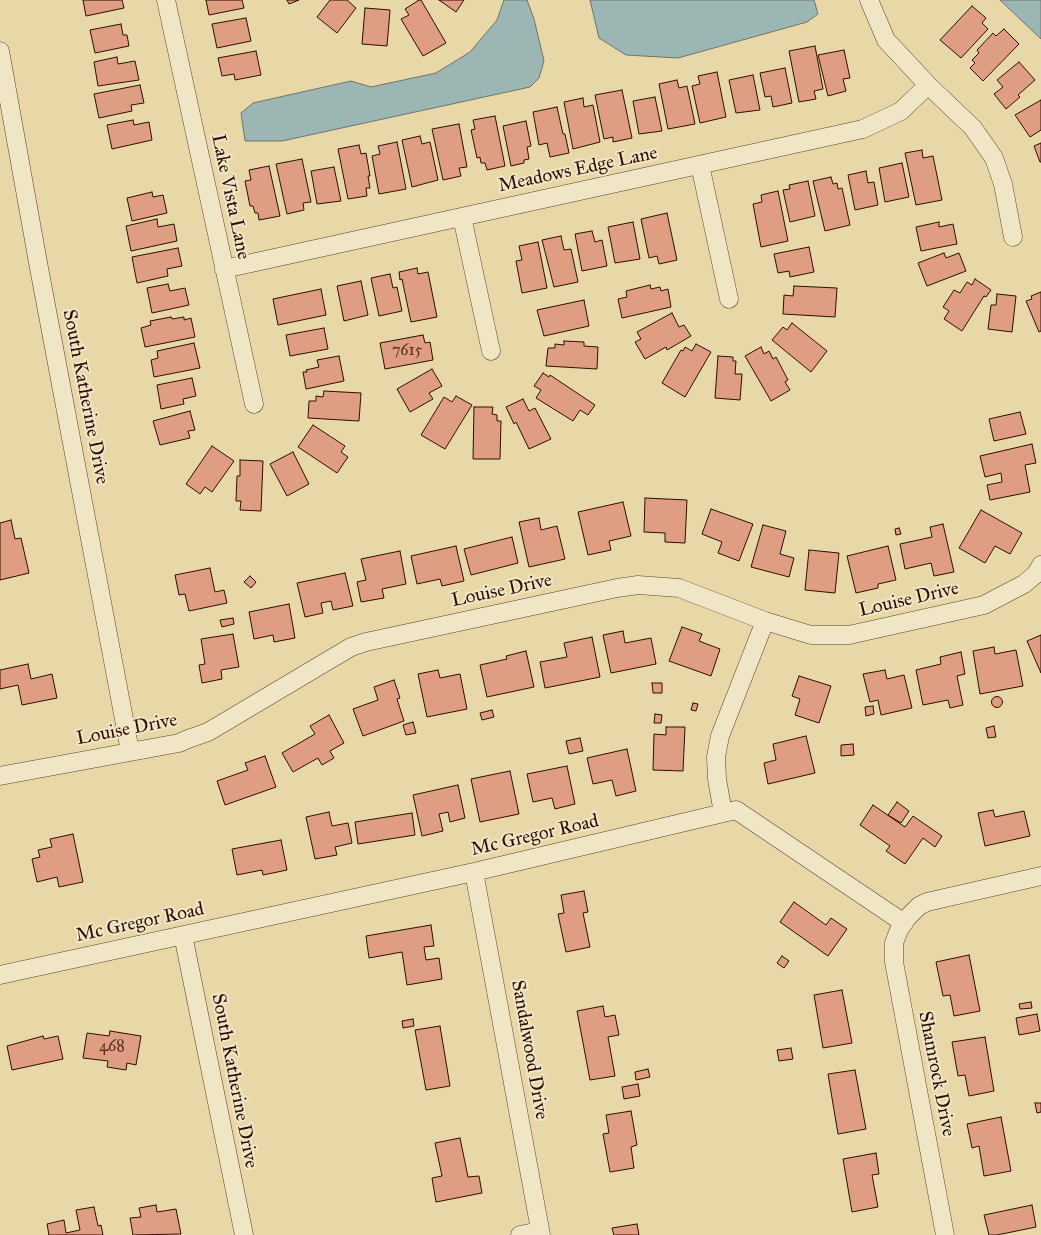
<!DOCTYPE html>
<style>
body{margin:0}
canvas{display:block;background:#e8d8a7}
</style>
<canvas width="1041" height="1235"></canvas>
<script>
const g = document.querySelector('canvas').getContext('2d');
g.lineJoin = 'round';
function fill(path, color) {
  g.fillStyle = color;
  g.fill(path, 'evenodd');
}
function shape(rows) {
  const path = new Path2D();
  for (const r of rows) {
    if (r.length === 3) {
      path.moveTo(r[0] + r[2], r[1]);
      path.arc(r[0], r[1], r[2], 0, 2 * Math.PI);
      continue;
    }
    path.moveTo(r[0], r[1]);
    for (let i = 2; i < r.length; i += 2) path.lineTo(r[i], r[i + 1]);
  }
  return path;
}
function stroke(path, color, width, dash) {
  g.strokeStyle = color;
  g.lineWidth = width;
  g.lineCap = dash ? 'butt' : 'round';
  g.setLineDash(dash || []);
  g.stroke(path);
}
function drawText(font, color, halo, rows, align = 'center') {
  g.font = font + ' "IM FELL Great Primer",serif';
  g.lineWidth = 4;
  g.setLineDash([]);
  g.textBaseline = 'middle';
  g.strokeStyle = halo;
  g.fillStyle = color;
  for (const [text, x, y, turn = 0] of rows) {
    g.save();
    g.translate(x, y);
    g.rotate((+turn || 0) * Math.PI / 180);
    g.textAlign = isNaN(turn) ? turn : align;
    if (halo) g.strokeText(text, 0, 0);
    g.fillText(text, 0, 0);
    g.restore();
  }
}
const water = shape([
 [504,0,527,0,534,19,544,61,539,78,530,87,282,141,245,141,241,113,253,103,351,81,371,87,436,73,470,52,497,20,504,0],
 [590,0,814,0,818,14,807,22,678,58,626,55,599,38,590,0],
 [1000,0,1041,0,1041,39,1000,0]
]);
fill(water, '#9cb7b3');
stroke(water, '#70736b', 1);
const building = shape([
 [83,0,122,0,124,8,86,16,83,0],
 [206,0,242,0,244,8,209,15,206,0],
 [287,0,299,0,289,4,287,0],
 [330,0,347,0,356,8,337,33,317,17,330,0],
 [419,0,421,0,446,43,423,56,401,19,409,15,405,9,419,0],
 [439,0,464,0,456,12,439,0],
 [972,6,986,18,982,23,988,29,961,58,940,40,972,6],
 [365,8,390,10,387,46,362,44,365,8],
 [246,18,251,41,217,48,212,24,246,18],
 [121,24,123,35,127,35,129,46,95,53,90,30,121,24],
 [1004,29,1019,44,983,81,970,68,975,63,972,60,979,53,977,50,993,33,996,36,1004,29],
 [815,46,823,89,814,91,816,99,799,102,789,51,815,46],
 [844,50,850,78,843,79,846,91,828,96,818,55,844,50],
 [256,51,261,75,235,80,234,74,222,76,218,58,256,51],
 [117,57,118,64,135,61,139,80,98,86,94,62,117,57],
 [1019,62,1035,80,1018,95,1020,97,1006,109,994,94,1003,87,997,80,1019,62],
 [785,68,792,103,773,107,771,96,765,97,760,73,785,68],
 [717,72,726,117,700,123,692,86,700,84,698,76,717,72],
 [753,75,760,110,736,113,729,80,753,75],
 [677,80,679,88,687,86,695,124,668,129,659,84,677,80],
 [140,85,144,103,131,105,132,111,99,118,94,94,140,85],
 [622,90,632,138,613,142,613,137,604,139,595,95,622,90],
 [655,97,662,131,639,134,633,101,655,97],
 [583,98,584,107,593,105,600,142,573,149,564,102,583,98],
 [1041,100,1041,130,1030,137,1015,115,1041,100],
 [557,107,563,134,565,134,569,153,550,157,547,143,539,145,533,112,557,107],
 [495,116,505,166,487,170,485,163,481,163,480,157,477,158,471,130,475,129,473,120,495,116],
 [133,120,134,125,149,122,152,140,112,149,107,125,133,120],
 [526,121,531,146,527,147,529,159,524,160,524,163,511,166,503,126,526,121],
 [459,124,467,167,459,168,461,176,443,180,432,129,459,124],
 [420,136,422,144,430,142,438,180,412,187,402,140,420,136],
 [397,142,406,189,379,194,372,156,380,154,378,146,397,142],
 [1041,143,1041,162,1040,162,1034,146,1041,143],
 [359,145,361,154,366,153,370,176,368,176,370,188,366,188,367,196,348,199,338,149,359,145],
 [922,150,923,158,933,156,942,200,916,205,905,153,922,150],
 [302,159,311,202,303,203,304,210,287,214,276,164,302,159],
 [902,163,909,197,885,202,879,168,902,163],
 [269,166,280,216,259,220,258,213,255,213,253,206,250,206,245,181,251,180,249,170,269,166],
 [334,167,341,201,317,204,311,171,334,167],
 [866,171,868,183,874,182,878,205,855,210,848,175,866,171],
 [831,177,833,184,837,183,838,189,842,188,850,225,825,231,813,181,831,177],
 [808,181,815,216,790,222,783,190,790,189,789,185,808,181],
 [778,191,788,241,761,247,753,204,762,202,761,195,778,191],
 [152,192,153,197,163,195,167,213,132,221,127,198,152,192],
 [667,213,677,260,659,264,657,256,649,258,641,219,667,213],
 [157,219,158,227,174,224,177,241,131,251,126,226,157,219],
 [633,222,640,259,615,263,608,227,633,222],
 [939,222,939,227,953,224,957,244,921,251,916,227,939,222],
 [592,231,595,242,602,240,607,266,582,271,575,234,592,231],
 [561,236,564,250,571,249,578,282,554,287,542,240,561,236],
 [538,242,547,288,522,293,516,261,522,260,519,246,538,242],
 [809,247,814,272,790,277,789,271,778,273,774,254,809,247],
 [178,248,182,266,167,269,168,276,137,283,132,257,178,248],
 [944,253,946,258,959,253,966,271,927,286,918,263,944,253],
 [417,268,418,274,428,272,437,317,411,322,402,279,400,280,399,272,417,268],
 [390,274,393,288,397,287,402,311,379,316,371,278,390,274],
 [975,279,991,290,986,297,984,296,962,331,944,319,949,311,943,307,954,290,960,293,967,282,972,285,975,279],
 [361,281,368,315,344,321,337,286,361,281],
 [168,284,170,291,185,288,189,305,152,313,147,288,168,284],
 [650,285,651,289,660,287,661,291,668,289,671,307,622,318,618,299,627,297,626,291,650,285],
 [794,286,837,288,835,317,783,314,784,295,793,296,794,286],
 [321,289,326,315,278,325,273,299,321,289],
 [1041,292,1041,331,1039,332,1026,301,1032,299,1031,296,1041,292],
 [997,294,1016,296,1012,332,988,329,991,305,996,305,997,294],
 [584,300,589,326,544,336,537,310,584,300],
 [672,313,679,327,684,325,691,336,667,350,666,347,645,359,635,342,641,339,637,332,672,313],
 [171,317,172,319,184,317,184,320,191,318,195,337,145,347,141,328,151,325,150,321,171,317],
 [792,323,827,351,811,372,772,340,783,327,787,330,792,323],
 [324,328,328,349,290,356,286,335,324,328],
 [423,335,425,343,430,342,433,360,385,369,380,343,423,335],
 [564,341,584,342,584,346,598,347,597,369,546,366,548,348,555,348,555,344,564,345,564,341],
 [194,343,200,368,154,377,151,360,158,358,157,351,194,343],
 [696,344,711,352,685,397,662,383,681,350,683,351,685,347,692,351,696,344],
 [761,347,764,354,769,351,773,359,776,357,788,380,785,382,790,390,771,401,745,356,761,347],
 [339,356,344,381,306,389,303,372,307,372,306,370,319,367,317,360,339,356],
 [718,356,733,357,733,361,736,361,735,374,742,374,740,400,715,398,718,356],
 [432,369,442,386,429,393,433,399,410,412,397,389,432,369],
 [543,373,549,377,550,375,595,405,588,415,580,410,573,421,536,398,541,390,534,386,543,373],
 [192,378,196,396,183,399,184,404,161,409,157,385,192,378],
 [324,391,361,393,359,421,308,418,309,401,316,401,316,396,323,397,324,391],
 [456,396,472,405,445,449,421,435,444,397,452,402,456,396],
 [523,399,529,411,535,408,551,439,529,449,516,422,514,424,506,407,523,399],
 [474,407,493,407,492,414,497,415,497,421,501,421,500,459,473,459,474,407],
 [190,411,195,430,188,431,190,438,160,445,153,421,190,411],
 [1020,412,1026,434,994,441,989,419,1020,412],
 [313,425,345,446,341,452,348,457,337,473,298,447,313,425],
 [1032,444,1036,463,1025,465,1030,492,990,500,987,485,1002,482,1001,473,985,477,980,456,1032,444],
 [212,446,234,461,212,492,205,487,200,494,186,484,212,446],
 [293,452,309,484,287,496,270,464,293,452],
 [240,460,263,461,261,511,240,510,241,501,236,501,237,476,240,476,240,460],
 [645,498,687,500,685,543,665,542,665,533,644,532,645,498],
 [623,502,631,536,609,541,611,550,588,555,578,512,623,502],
 [711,509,753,524,739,561,718,553,722,542,702,534,711,509],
 [981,510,1022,533,1010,554,995,546,985,563,959,548,981,510],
 [539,518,541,530,557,526,565,559,529,567,519,522,539,518],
 [11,520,15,539,21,538,29,573,0,580,0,523,11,520],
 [943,524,954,572,934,576,931,563,905,569,900,544,932,537,930,527,943,524],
 [763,525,786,531,780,554,794,558,789,577,751,567,763,525],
 [899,528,901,534,896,535,895,529,899,528],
 [512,537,518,563,471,575,464,549,512,537],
 [456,546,464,581,442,586,440,579,417,584,411,556,456,546],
 [888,546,896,580,878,584,878,588,856,593,847,556,888,546],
 [809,550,839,553,835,593,805,590,809,550],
 [400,551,406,584,382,589,384,598,361,602,357,582,366,580,361,559,400,551],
 [210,568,215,592,224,590,227,603,189,611,185,594,179,595,175,575,210,568],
 [345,573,353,606,333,610,331,601,321,603,323,613,305,617,297,583,345,573],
 [250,576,256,582,251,588,244,582,250,576],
 [289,604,295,638,274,642,273,635,254,639,249,612,289,604],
 [233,618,234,624,222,627,220,620,233,618],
 [682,627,702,634,699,641,720,649,711,676,669,661,682,627],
 [623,631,625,643,651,638,656,664,611,673,603,635,623,631],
 [233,634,239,667,221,670,222,679,202,683,199,665,205,664,201,639,233,634],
 [1041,635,1041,673,1027,641,1041,635],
 [592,637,600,677,545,688,540,662,567,657,564,643,592,637],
 [994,647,995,654,1016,650,1023,686,980,694,973,651,994,647],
 [526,651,534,687,487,697,480,665,507,659,506,656,526,651],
 [961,652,965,674,957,676,963,705,950,708,948,700,923,705,916,670,941,664,940,657,961,652],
 [28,664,31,679,52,674,57,698,22,705,18,685,0,689,0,670,28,664],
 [438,670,440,678,460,674,467,709,427,717,418,674,438,670],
 [885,670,887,679,904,675,912,708,881,715,878,700,870,702,863,674,885,670],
 [799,676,831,686,819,723,795,715,800,699,792,696,799,676],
 [394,680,400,698,397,699,404,721,363,736,353,709,378,700,374,687,394,680],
 [652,683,662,683,662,693,653,693,652,683],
 [997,702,5.5],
 [693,703,698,704,696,711,691,710,693,703],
 [873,706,874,714,866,716,865,707,873,706],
 [492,710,494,717,482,720,480,713,492,710],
 [655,714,662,715,661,723,654,723,655,714],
 [329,715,344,743,330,751,334,758,322,765,318,758,293,772,282,753,315,734,310,726,329,715],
 [413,722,416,733,406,735,403,725,413,722],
 [994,726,996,737,988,738,986,728,994,726],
 [666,727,685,727,683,771,653,770,654,734,666,735,666,727],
 [806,736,815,773,768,784,764,763,776,760,773,744,806,736],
 [580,738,583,751,569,754,566,741,580,738],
 [853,744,854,755,841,756,841,745,853,744],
 [627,749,636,791,616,796,612,780,593,784,587,758,627,749],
 [265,756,276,787,225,805,217,781,248,770,245,763,265,756],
 [567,766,575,804,555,809,552,798,533,802,527,774,567,766],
 [510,771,519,814,480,822,471,779,510,771],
 [458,785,465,818,450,822,448,812,439,814,443,831,422,836,413,795,458,785],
 [897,802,909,811,901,823,888,815,897,802],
 [873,805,905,827,913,816,942,836,935,847,923,838,905,864,886,851,890,846,860,825,873,805],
 [993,810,995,817,1024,811,1030,836,985,846,978,813,993,810],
 [329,812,332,826,348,823,352,843,335,847,337,855,315,859,306,817,329,812],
 [412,813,415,835,358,844,355,822,412,813],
 [73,834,83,882,59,887,57,877,37,882,32,859,40,857,38,850,52,847,50,839,73,834],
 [281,840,287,870,263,875,262,870,237,875,232,849,281,840],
 [584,891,588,912,583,913,590,947,566,952,558,914,564,913,561,895,584,891],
 [794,902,826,925,831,918,847,929,828,956,780,922,794,902],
 [431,925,434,946,424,947,426,960,439,958,442,979,407,985,402,952,369,958,366,936,431,925],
 [969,955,980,1011,954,1016,950,995,943,996,936,962,969,955],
 [782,956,789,961,784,968,777,963,782,956],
 [842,990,852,1043,823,1048,814,995,842,990],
 [1031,1002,1032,1008,1020,1009,1019,1004,1031,1002],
 [603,1006,605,1017,615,1015,619,1035,608,1037,615,1076,590,1080,577,1011,603,1006],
 [1037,1014,1040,1031,1019,1035,1016,1018,1037,1014],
 [413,1019,414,1026,403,1028,402,1021,413,1019],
 [440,1026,450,1086,426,1090,415,1030,440,1026],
 [110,1031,141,1036,136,1065,127,1063,126,1070,107,1067,108,1061,83,1058,87,1033,109,1036,110,1031],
 [43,1036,44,1039,58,1036,63,1059,12,1070,7,1046,43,1036],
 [985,1037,994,1091,969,1096,965,1075,958,1076,952,1042,985,1037],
 [791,1048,793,1059,779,1061,777,1050,791,1048],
 [648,1069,650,1077,636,1080,635,1072,648,1069],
 [855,1070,866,1129,838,1134,828,1074,855,1070],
 [638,1084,640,1096,624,1099,622,1087,638,1084],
 [1035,1103,1041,1103,1041,1112,1037,1113,1035,1103],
 [631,1111,637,1145,631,1147,634,1168,610,1172,603,1134,609,1133,606,1115,631,1111],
 [1001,1117,1011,1171,984,1176,979,1146,972,1148,967,1124,1001,1117],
 [460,1138,468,1177,479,1176,482,1193,436,1202,432,1178,442,1176,435,1143,460,1138],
 [876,1153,879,1174,872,1175,878,1207,852,1212,843,1159,876,1153],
 [156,1205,157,1212,176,1209,181,1234,133,1235,130,1218,141,1217,139,1208,156,1205],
 [1032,1205,1036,1227,997,1235,989,1235,984,1215,1032,1205],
 [94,1207,98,1226,101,1225,103,1235,49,1235,47,1224,64,1220,66,1233,80,1230,76,1210,94,1207],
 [637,1224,639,1235,614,1235,612,1228,637,1224]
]);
fill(building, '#df9e82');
stroke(building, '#2d0e00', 1);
const street = shape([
 [166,0,254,404],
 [869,0,886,40,928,85,973,128,994,158,1003,184,1013,237],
 [0,51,39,268,130,751],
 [700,165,729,299],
 [462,217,491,351],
 [224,269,863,129,901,111,928,85],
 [0,776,179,743,188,739,208,732,351,647,366,642,617,588,638,585,679,588,765,621,811,635,849,635,984,605,1024,584,1036,574,1041,565],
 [723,813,717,779,716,757,720,736,765,621],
 [474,872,541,1235],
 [183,935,244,1235],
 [0,975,474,872,736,810,904,923],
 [520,1235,540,1231],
 [945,1235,894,962,894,943,899,930,907,918,919,906,927,902,1041,876]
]);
stroke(street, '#5c402a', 19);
stroke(street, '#f0e6c6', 18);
drawText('16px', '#5a3220', null, [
 ["7615",407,351],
 ["468",112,1047]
]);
drawText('19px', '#2d0e00', '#f0e6c6', [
 ["Meadows Edge Lane",578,170,-12],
 ["Lake Vista Lane",230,197,78],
 ["South Katherine Drive",85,397,79],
 ["Louise Drive",502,591,-12],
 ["Louise Drive",909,600,-13],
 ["Louise Drive",127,730,-11],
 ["Mc Gregor Road",535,836,-13],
 ["Mc Gregor Road",140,923,-12],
 ["Sandalwood Drive",529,1050,80],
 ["Shamrock Drive",936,1074,79],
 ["South Katherine Drive",234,1081,79]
]);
</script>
